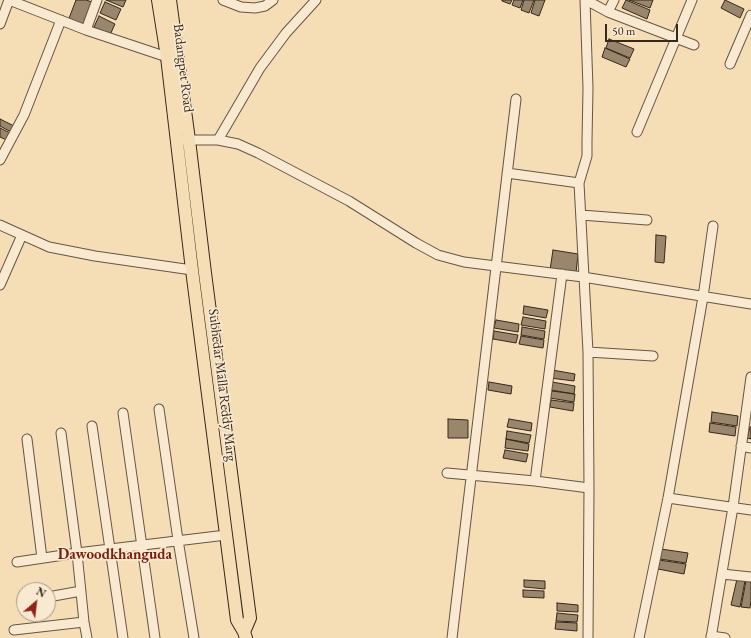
<!DOCTYPE html>
<style>
body{margin:0}
#map{position:relative;width:751px;height:638px;overflow:hidden;background:#f5ddb6;font-family:"EB Garamond",serif}
canvas{display:block}
.north{position:absolute;left:16px;top:582px;width:40px;height:40px;box-sizing:border-box;background:#f8e9d0;border:1px solid #aa9c88;border-radius:50%;rotate:28deg;font-size:11px;font-weight:700;line-height:16px;text-align:center;color:#36281c}
.north::after{content:'';display:block;margin:auto;width:14px;height:18px;background:#8f2418;clip-path:polygon(50% 0,100% 100%,50% 72%,0 100%)}
.scale{position:absolute;left:605px;top:24px;width:73px;height:18px;box-sizing:border-box;border:2px solid #36281c;border-top:0;padding-left:5px;font-size:12px;line-height:14px;white-space:nowrap;color:#36281c;-webkit-text-stroke:3px #f8e9d0;paint-order:stroke}
</style>
<div id="map">
<canvas width="751" height="638"></canvas>
<div class="north">N</div>
<div class="scale">50 m</div>
</div>
<script>
const g = document.querySelector('canvas').getContext('2d');
g.lineJoin = 'round';
function fill(path, color) {
  g.fillStyle = color;
  g.fill(path, 'evenodd');
}
function shape(rows) {
  const path = new Path2D();
  for (const r of rows) {
    path.moveTo(r[0], r[1]);
    for (let i = 2; i < r.length; i += 2) path.lineTo(r[i], r[i + 1]);
  }
  return path;
}
function stroke(path, color, width, dash) {
  g.strokeStyle = color;
  g.lineWidth = width;
  g.lineCap = dash ? 'butt' : 'round';
  g.setLineDash(dash || []);
  g.stroke(path);
}
function drawText(font, color, halo, rows, align = 'center') {
  g.font = font + ' "EB Garamond",serif';
  g.lineWidth = 3.5;
  g.setLineDash([]);
  g.textBaseline = 'middle';
  g.strokeStyle = halo;
  g.fillStyle = color;
  for (const [text, x, y, turn = 0] of rows) {
    g.save();
    g.translate(x, y);
    g.rotate((+turn || 0) * Math.PI / 180);
    g.textAlign = isNaN(turn) ? turn : align;
    if (halo) g.strokeText(text, 0, 0);
    g.fillText(text, 0, 0);
    g.restore();
  }
}
const building = shape([
 [76,0,86,0,95,3,86,28,68,21,76,0],
 [106,0,126,0,123,7,106,0],
 [502,0,512,0,510,4,502,1,502,0],
 [514,0,523,0,520,8,512,5,514,0],
 [524,0,534,0,529,13,521,10,524,0],
 [535,0,545,0,539,16,531,13,535,0],
 [626,0,650,10,647,19,622,8,626,0],
 [629,0,653,0,650,8,629,0],
 [725,0,744,9,740,18,721,8,725,0],
 [105,2,121,9,116,20,100,13,105,2],
 [99,16,115,24,110,35,94,27,99,16],
 [609,39,634,49,630,58,606,48,609,39],
 [605,48,630,59,626,67,602,57,605,48],
 [0,119,16,127,13,133,0,126,0,119],
 [0,128,12,134,9,141,0,137,0,128],
 [656,235,666,236,664,263,655,262,656,235],
 [553,250,578,254,576,273,550,270,553,250],
 [524,306,548,310,546,318,523,314,524,306],
 [523,317,546,321,545,329,521,325,523,317],
 [496,320,519,324,518,332,494,328,496,320],
 [522,327,545,331,544,339,521,335,522,327],
 [494,331,518,335,516,343,493,339,494,331],
 [521,336,544,340,543,348,519,344,521,336],
 [552,370,575,374,574,381,550,378,552,370],
 [489,382,512,386,511,394,488,390,489,382],
 [552,382,575,386,574,394,551,390,552,382],
 [552,391,575,394,574,402,550,398,552,391],
 [551,400,574,403,573,411,550,407,551,400],
 [712,412,738,416,737,426,711,422,712,412],
 [448,419,468,420,468,438,448,438,448,419],
 [509,419,532,423,531,431,507,427,509,419],
 [710,423,736,427,735,436,709,432,710,423],
 [750,427,751,427,751,439,747,438,750,427],
 [507,431,531,435,529,443,506,439,507,431],
 [506,439,529,444,528,451,505,448,506,439],
 [505,450,528,454,526,462,503,458,505,450],
 [661,549,688,553,686,563,660,559,661,549],
 [659,560,686,564,684,574,658,569,659,560],
 [737,579,745,581,740,607,731,605,737,579],
 [524,580,545,581,545,589,524,587,524,580],
 [746,581,751,582,751,601,750,608,741,607,746,581],
 [523,590,544,591,544,598,523,597,523,590],
 [557,603,578,605,578,612,557,611,557,603],
 [557,613,578,615,577,622,556,621,557,613],
 [556,622,577,623,577,631,555,629,556,622]
]);
fill(building, '#99866c');
stroke(building, '#36281c', 1);
const minor = shape([
 [9,0,86,30,167,57],
 [223,0,241,7,255,8,265,6,273,0],
 [585,0,588,88,587,141,587,156,579,183,588,352,589,488,588,638],
 [586,0,608,12,694,45],
 [608,12,614,0],
 [0,24,9,0],
 [86,30,97,0],
 [730,64,751,15],
 [637,132,692,0],
 [184,140,218,140,238,144,258,153,349,201,416,243,438,255,464,262,583,277,751,304],
 [218,140,260,68,286,33,316,0],
 [0,160,24,115,61,20],
 [507,173,579,183],
 [581,215,647,220],
 [0,225,49,247,95,256,192,270],
 [0,285,22,235],
 [588,352,653,356],
 [159,409,178,540,194,638],
 [123,413,155,638],
 [92,426,123,638],
 [61,433,77,553,84,622,87,638],
 [27,439,42,558],
 [741,446,751,448],
 [447,473,535,481,589,488],
 [535,481,562,274],
 [668,498,751,510],
 [17,562,77,553,226,535],
 [722,574,751,577],
 [48,597,81,591],
 [22,601,24,601],
 [14,630,84,622],
 [711,636,725,638],
 [452,638,516,99],
 [639,638,668,498,703,297,713,226],
 [711,638,733,507,751,377]
]);
const major = shape([
 [158,0,167,57,192,270,237,620,244,632,246,638],
 [170,0,189,140,205,273,250,618,244,632]
]);
stroke(minor, '#665542', 11);
stroke(major, '#36281c', 14);
stroke(minor, '#f8e9d0', 9);
stroke(major, '#f5ddb6', 12);
drawText('14px', '#36281c', '#f8e9d0', [
 ["Badangpet Road",183,68,83],
 ["Subhedar Malla Reddy Marg",222,385,83]
]);
drawText('bold 15px', '#7a1f14', '#f8e9d0', [
 ["Dawoodkhanguda",115,555]
]);
</script>
